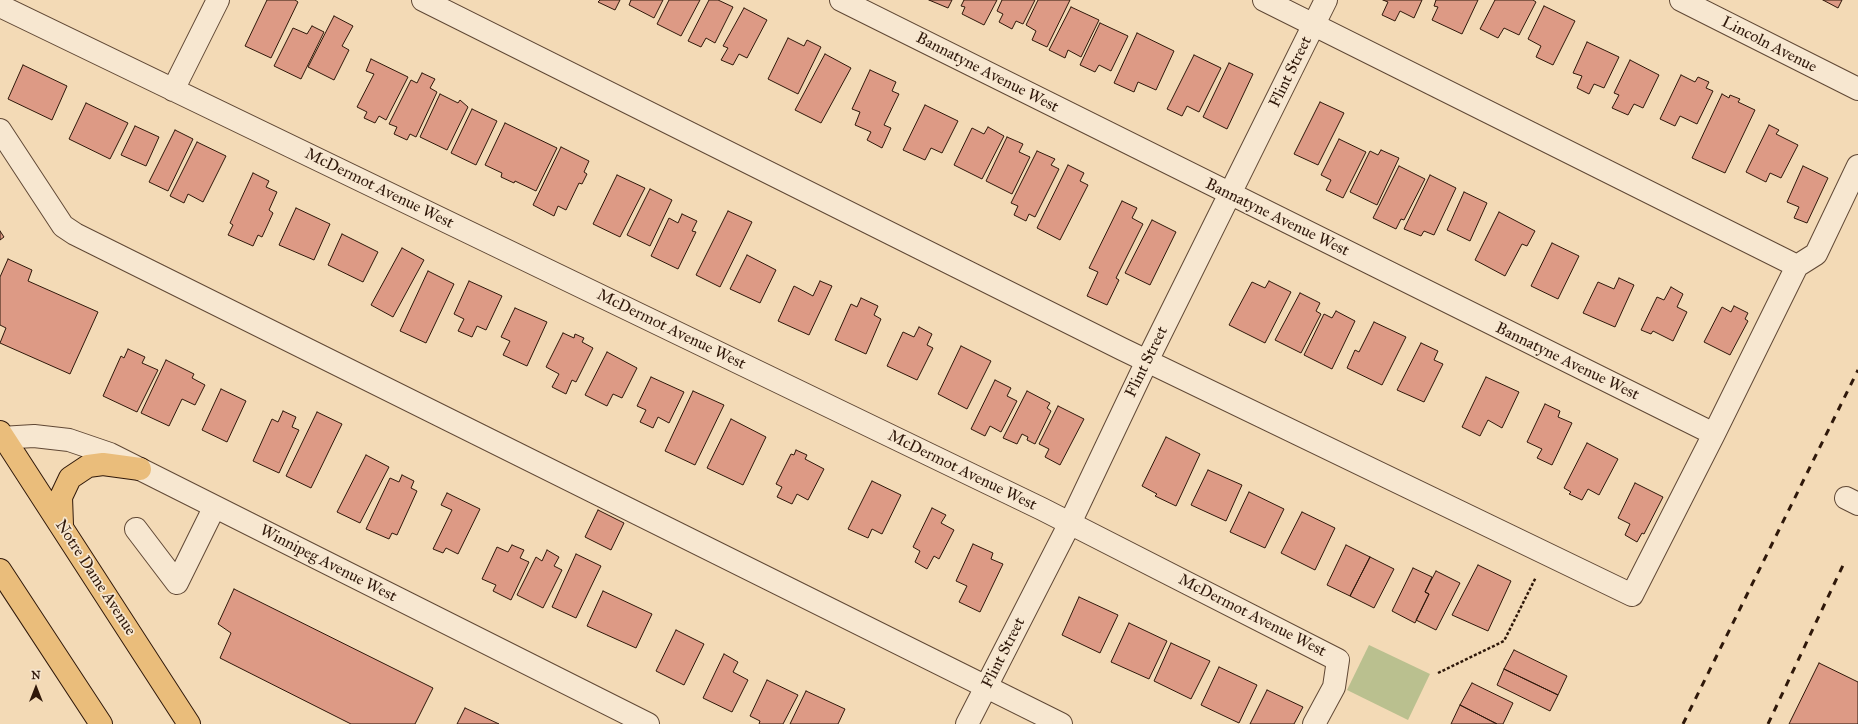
<!DOCTYPE html>
<style>
body{margin:0}
#map{position:relative;width:1858px;height:724px;overflow:hidden;background:#f3dab6;font-family:"IM FELL Great Primer",serif}
canvas{display:block}
.north{position:absolute;left:16px;top:668px;width:40px;height:40px;-webkit-text-stroke:3px #f7e7d0;paint-order:stroke;rotate:0deg;font-size:11px;font-weight:700;line-height:16px;text-align:center;color:#2f180a}
.north::after{content:'';display:block;margin:auto;width:14px;height:18px;background:#2f180a;clip-path:polygon(50% 0,100% 100%,50% 72%,0 100%)}
</style>
<div id="map">
<canvas width="1858" height="724"></canvas>
<div class="north">N</div>
</div>
<script>
const g = document.querySelector('canvas').getContext('2d');
g.lineJoin = 'round';
function fill(path, color) {
  g.fillStyle = color;
  g.fill(path, 'evenodd');
}
function shape(rows) {
  const path = new Path2D();
  for (const r of rows) {
    path.moveTo(r[0], r[1]);
    for (let i = 2; i < r.length; i += 2) path.lineTo(r[i], r[i + 1]);
  }
  return path;
}
function stroke(path, color, width, dash) {
  g.strokeStyle = color;
  g.lineWidth = width;
  g.lineCap = dash ? 'butt' : 'round';
  g.setLineDash(dash || []);
  g.stroke(path);
}
function drawText(font, color, halo, rows, align = 'center') {
  g.font = font + ' "IM FELL Great Primer",serif';
  g.lineWidth = 3.5;
  g.setLineDash([]);
  g.textBaseline = 'middle';
  g.strokeStyle = halo;
  g.fillStyle = color;
  for (const [text, x, y, turn = 0] of rows) {
    g.save();
    g.translate(x, y);
    g.rotate((+turn || 0) * Math.PI / 180);
    g.textAlign = isNaN(turn) ? turn : align;
    if (halo) g.strokeText(text, 0, 0);
    g.fillText(text, 0, 0);
    g.restore();
  }
}
fill(shape([
 [1369,645,1430,674,1408,720,1347,690]
]), '#bac08f');
const building = shape([
 [267,0,295,0,298,2,271,58,245,46,267,0],
 [600,0,620,0,615,10,598,2,600,0],
 [631,0,663,0,654,18,629,5,631,0],
 [669,0,700,0,681,36,657,24,669,0],
 [709,0,718,0,733,7,715,43,706,38,701,47,688,41,709,0],
 [929,0,952,0,948,8,929,0],
 [964,0,997,0,984,25,962,14,965,7,961,6,964,0],
 [1002,0,1035,0,1023,24,1016,21,1012,29,999,22,1003,14,997,11,1002,0],
 [1038,0,1070,0,1047,47,1032,40,1036,31,1026,25,1038,0],
 [1383,0,1422,0,1414,18,1400,11,1395,21,1382,15,1388,2,1383,0],
 [1436,0,1478,0,1462,34,1432,20,1438,7,1434,6,1436,0],
 [1495,0,1533,0,1536,2,1519,35,1504,28,1498,38,1480,29,1495,0],
 [1823,0,1842,0,1838,8,1823,0],
 [1544,6,1575,21,1553,65,1536,57,1541,46,1528,39,1544,6],
 [1071,7,1099,20,1081,57,1068,50,1065,58,1049,50,1071,7],
 [744,8,767,20,747,58,739,54,733,65,721,60,728,48,723,46,744,8],
 [334,16,353,26,342,46,349,50,334,80,308,67,334,16],
 [1100,23,1128,36,1111,71,1099,65,1095,72,1080,65,1100,23],
 [312,26,324,32,301,79,274,66,293,28,307,34,312,26],
 [1137,33,1174,51,1156,90,1138,82,1134,92,1114,83,1137,33],
 [788,38,804,46,807,40,821,47,798,94,768,79,788,38],
 [1587,42,1619,57,1604,88,1594,84,1589,94,1577,88,1582,76,1573,73,1587,42],
 [825,54,851,68,821,123,795,110,825,54],
 [1194,55,1221,68,1199,112,1187,106,1182,116,1167,109,1194,55],
 [371,59,408,77,386,120,379,116,375,123,364,118,367,112,357,107,374,74,366,71,371,59],
 [1630,60,1659,75,1643,108,1634,104,1628,115,1612,108,1619,95,1614,93,1630,60],
 [1229,63,1253,74,1227,129,1203,117,1229,63],
 [23,65,67,86,52,120,8,99,23,65],
 [870,70,896,82,892,91,899,94,884,125,891,128,882,148,867,140,871,132,855,125,860,112,852,109,870,70],
 [422,73,435,79,430,88,437,92,416,137,410,134,407,140,394,134,397,127,389,124,411,80,417,83,422,73],
 [1681,75,1695,82,1698,77,1709,82,1706,88,1713,91,1697,124,1680,116,1675,126,1660,119,1681,75],
 [440,94,458,103,460,100,468,107,447,150,420,137,440,94],
 [1722,94,1729,98,1730,95,1740,99,1738,102,1755,110,1725,173,1692,158,1722,94],
 [1320,102,1344,113,1318,165,1294,154,1320,102],
 [86,103,128,123,110,159,69,139,86,103],
 [925,105,958,121,942,153,931,148,925,160,903,150,925,105],
 [472,109,497,121,476,165,451,153,472,109],
 [505,123,557,148,536,191,515,181,514,183,501,177,502,173,485,165,505,123],
 [1769,125,1779,130,1776,134,1798,145,1781,178,1770,173,1766,182,1746,172,1769,125],
 [135,126,159,137,146,166,121,155,135,126],
 [988,127,1004,136,982,179,954,165,972,128,984,134,988,127],
 [175,130,193,139,168,191,149,182,175,130],
 [1007,137,1023,144,1019,152,1030,157,1012,194,986,181,1007,137],
 [1339,139,1366,152,1343,198,1326,190,1331,180,1321,175,1339,139],
 [197,142,226,156,203,202,188,194,184,203,170,196,197,142],
 [561,147,589,161,584,172,587,174,582,184,579,183,566,210,558,206,554,216,533,205,561,147],
 [1381,150,1399,158,1377,205,1350,192,1370,151,1378,155,1381,150],
 [1037,151,1055,159,1051,165,1059,169,1035,217,1029,214,1026,221,1014,215,1018,206,1011,203,1037,151],
 [1068,165,1084,173,1080,181,1088,185,1060,240,1037,228,1068,165],
 [1399,166,1425,179,1404,220,1401,219,1396,229,1373,218,1399,166],
 [1803,166,1828,178,1807,223,1794,218,1799,207,1787,202,1803,166],
 [253,173,269,181,266,187,277,192,269,210,273,213,262,237,258,235,253,246,228,235,233,225,230,223,253,173],
 [617,175,645,188,620,237,593,224,617,175],
 [1430,175,1456,188,1434,235,1424,231,1421,236,1404,229,1430,175],
 [650,189,672,200,650,246,627,235,650,189],
 [1464,192,1487,203,1470,241,1447,230,1464,192],
 [1122,201,1137,208,1132,218,1143,224,1116,278,1119,280,1107,305,1087,296,1098,272,1089,268,1122,201],
 [296,208,330,224,314,260,279,245,296,208],
 [728,211,752,222,720,287,696,275,728,211],
 [1499,212,1535,231,1527,246,1522,244,1505,276,1475,260,1499,212],
 [682,214,697,221,692,231,696,232,678,269,651,256,669,218,678,223,682,214],
 [1152,220,1176,232,1150,285,1125,273,1152,220],
 [0,231,4,237,0,240,0,231],
 [342,234,378,252,363,282,328,265,342,234],
 [1552,243,1579,256,1558,299,1531,286,1552,243],
 [402,248,424,260,393,317,371,305,402,248],
 [747,255,776,270,760,303,730,289,747,255],
 [8,259,32,270,28,281,98,312,70,374,0,343,6,328,0,325,0,277,8,259],
 [428,271,454,284,426,343,400,331,428,271],
 [1619,278,1634,285,1615,327,1583,313,1598,282,1614,289,1619,278],
 [469,281,502,296,486,330,477,326,472,337,458,331,464,319,454,314,469,281],
 [820,281,832,286,809,335,778,321,794,286,813,296,820,281],
 [1269,281,1291,292,1265,343,1229,325,1252,282,1265,288,1269,281],
 [1671,287,1683,294,1677,307,1687,312,1673,341,1653,331,1651,334,1641,330,1657,297,1664,300,1671,287],
 [1300,293,1320,303,1316,311,1321,314,1301,353,1275,340,1300,293],
 [861,298,878,306,874,315,881,319,866,354,835,340,851,304,857,307,861,298],
 [1734,306,1748,313,1745,319,1748,321,1730,355,1704,342,1722,307,1731,312,1734,306],
 [515,308,547,322,527,366,503,355,510,341,501,337,515,308],
 [1336,311,1355,321,1332,369,1304,355,1324,314,1332,318,1336,311],
 [1374,322,1406,337,1382,385,1347,368,1355,350,1359,352,1374,322],
 [919,327,932,334,927,345,933,348,917,380,887,366,903,332,914,337,919,327],
 [563,333,574,338,575,334,584,338,582,342,593,348,576,382,572,380,566,394,552,387,559,374,546,367,563,333],
 [1421,343,1438,351,1434,360,1443,364,1424,402,1397,390,1421,343],
 [961,346,991,361,967,409,938,394,961,346],
 [128,349,145,357,142,363,158,370,137,412,103,396,121,356,124,358,128,349],
 [607,352,637,368,622,398,613,394,607,406,585,395,607,352],
 [166,360,194,374,192,378,205,385,195,405,182,399,169,426,141,413,166,360],
 [651,377,684,392,669,423,658,417,653,428,640,422,646,410,637,406,651,377],
 [1486,377,1519,392,1502,428,1488,420,1480,436,1462,427,1486,377],
 [995,380,1011,388,1007,396,1017,401,1001,432,990,426,985,436,971,429,995,380],
 [221,389,246,401,227,442,202,430,221,389],
 [693,391,724,405,695,465,665,451,693,391],
 [1027,391,1050,403,1047,408,1051,411,1035,444,1027,440,1028,437,1022,434,1017,444,1003,438,1027,391],
 [1545,404,1560,411,1558,417,1572,423,1552,465,1537,458,1542,449,1527,442,1545,404],
 [1058,406,1084,419,1060,465,1045,457,1049,449,1039,444,1058,406],
 [283,411,296,417,292,427,299,430,279,473,253,461,272,419,278,422,283,411],
 [317,412,342,424,311,488,286,476,317,412],
 [731,419,766,437,743,485,707,468,731,419],
 [1166,437,1200,454,1176,506,1155,496,1157,494,1142,486,1166,437],
 [1587,443,1618,459,1599,495,1588,489,1582,500,1569,494,1571,492,1564,488,1587,443],
 [796,450,807,455,805,459,824,469,808,500,797,494,792,504,777,497,782,487,776,484,791,454,794,455,796,450],
 [366,455,389,467,360,523,337,512,366,455],
 [1208,470,1242,485,1226,521,1191,505,1208,470],
 [402,475,414,481,411,488,417,491,397,535,392,533,389,539,366,529,390,478,399,482,402,475],
 [872,481,901,495,882,534,872,529,868,538,848,529,872,481],
 [1635,483,1663,497,1644,534,1642,533,1637,542,1625,535,1630,524,1618,518,1635,483],
 [1249,492,1284,509,1265,548,1230,532,1249,492],
 [447,493,480,509,458,554,446,548,443,553,433,549,452,510,441,505,447,493],
 [932,508,946,515,941,523,954,530,939,559,934,556,927,569,915,562,920,551,913,547,932,508],
 [598,510,624,523,611,550,585,537,598,510],
 [1302,512,1335,528,1315,570,1281,553,1302,512],
 [973,544,993,553,991,559,1003,564,980,612,959,602,967,586,956,581,973,544],
 [512,545,524,550,520,558,529,562,511,600,493,591,496,585,482,579,497,547,508,552,512,545],
 [1346,545,1370,557,1350,596,1327,585,1346,545],
 [547,550,559,557,554,566,562,570,543,608,517,595,536,557,542,561,547,550],
 [576,554,601,566,576,618,552,607,576,554],
 [1370,557,1394,569,1374,608,1350,596,1370,557],
 [1478,565,1511,581,1488,631,1452,615,1478,565],
 [1413,568,1432,577,1425,592,1429,594,1415,623,1392,611,1413,568],
 [1436,571,1460,583,1436,630,1416,620,1429,594,1425,592,1436,571],
 [234,589,433,688,415,724,351,724,220,658,231,633,218,624,234,589],
 [603,591,652,614,636,648,587,626,603,591],
 [1079,597,1118,615,1100,653,1062,635,1079,597],
 [1129,623,1167,641,1149,679,1111,662,1129,623],
 [676,630,704,644,684,685,656,671,676,630],
 [1171,643,1210,661,1191,699,1154,681,1171,643],
 [1514,650,1567,676,1558,695,1504,669,1514,650],
 [724,654,738,662,733,672,748,680,732,712,703,698,724,654],
 [1819,663,1858,682,1858,724,1789,724,1819,663],
 [1219,667,1257,685,1239,723,1201,705,1219,667],
 [1504,669,1558,695,1550,711,1497,685,1504,669],
 [767,680,798,695,783,724,759,724,760,721,750,716,767,680],
 [1472,683,1513,703,1503,724,1497,724,1460,705,1472,683],
 [1267,690,1303,707,1294,724,1250,724,1267,690],
 [806,691,845,709,838,724,790,724,806,691],
 [1460,705,1497,724,1451,724,1460,705],
 [465,708,499,724,457,724,465,708]
]);
fill(building, '#dd9a85');
stroke(building, '#2f180a', 1);
const minor = shape([
 [423,0,1122,349,1632,595,1714,434,1797,266,1816,254,1858,166],
 [841,0,1714,434],
 [1264,0,1797,266],
 [1681,0,1858,89],
 [0,6,1042,509,1338,660,1334,687,1314,724],
 [173,90,218,0],
 [0,130,63,226,75,234,1061,724],
 [0,438,34,436,69,440,110,454,648,724],
 [1846,498,1858,504],
 [136,529,177,583,214,508],
 [967,724,1070,523,1147,361,1326,0]
]);
const major = shape([
 [0,432,189,724],
 [62,525,61,497,70,478,88,466,103,464,140,469],
 [0,570,101,724]
]);
stroke(minor, '#604835', 24);
stroke(major, '#2f180a', 24);
stroke(shape([
 [1438,673,1504,641,1536,577]
]), '#2f180a', 2.5, [3, 2]);
stroke(minor, '#f7e7d0', 22);
stroke(major, '#eabd7b', 22);
stroke(shape([
 [1683,724,1858,370],
 [1768,724,1845,561]
]), '#2f180a', 3, [7, 7]);
drawText('16px', '#2f180a', '#f7e7d0', [
 ["Lincoln Avenue",1769,45,27],
 ["Flint Street",1291,72,-64],
 ["Bannatyne Avenue West",987,73,27],
 ["McDermot Avenue West",379,189,26],
 ["Bannatyne Avenue West",1277,218,26],
 ["McDermot Avenue West",671,330,26],
 ["Flint Street",1147,362,-64],
 ["Bannatyne Avenue West",1567,362,26],
 ["McDermot Avenue West",962,471,26],
 ["Winnipeg Avenue West",328,564,27],
 ["Notre Dame Avenue",95,578,57],
 ["McDermot Avenue West",1252,616,27],
 ["Flint Street",1004,653,-63]
]);
</script>
